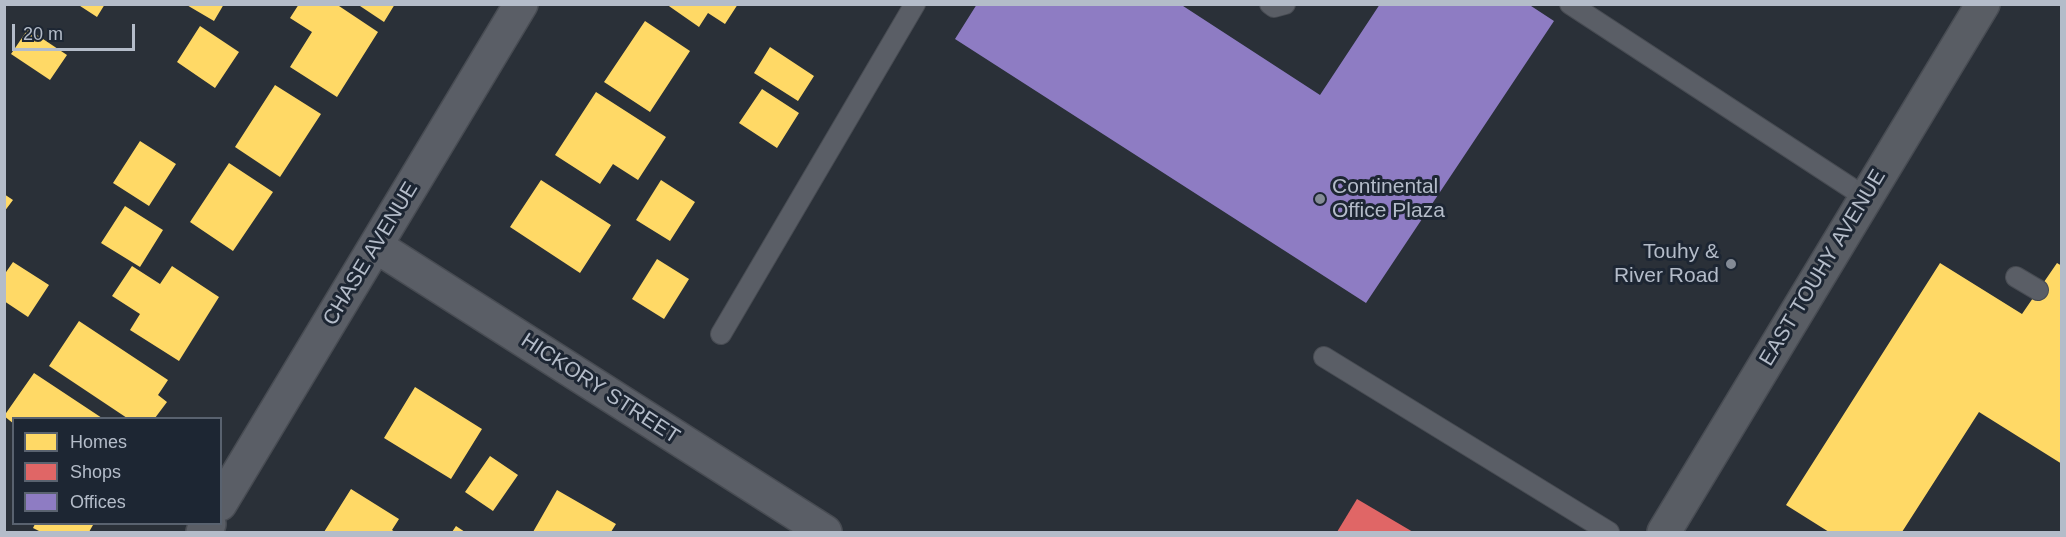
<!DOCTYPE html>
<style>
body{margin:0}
#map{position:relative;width:2066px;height:537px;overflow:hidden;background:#2a3038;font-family:Arial,sans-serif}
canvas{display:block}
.frame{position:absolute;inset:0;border:6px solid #b4bcc9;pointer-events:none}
.legend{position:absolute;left:12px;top:417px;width:210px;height:108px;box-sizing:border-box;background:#1d2633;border:2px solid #59626f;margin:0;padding:8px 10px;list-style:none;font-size:18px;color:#b4bcc9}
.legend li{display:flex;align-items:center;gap:12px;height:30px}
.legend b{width:30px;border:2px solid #59626f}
.scale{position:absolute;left:12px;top:24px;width:123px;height:27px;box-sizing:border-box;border:3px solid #b4bcc9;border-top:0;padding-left:8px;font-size:18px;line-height:21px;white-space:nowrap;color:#b4bcc9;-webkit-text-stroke:4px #1d2633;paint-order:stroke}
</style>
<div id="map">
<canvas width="2066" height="537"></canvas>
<div class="frame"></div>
<ul class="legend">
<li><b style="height:16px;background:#ffd966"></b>Homes</li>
<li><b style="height:16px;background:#e06666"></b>Shops</li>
<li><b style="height:16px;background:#8e7cc3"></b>Offices</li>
</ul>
<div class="scale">20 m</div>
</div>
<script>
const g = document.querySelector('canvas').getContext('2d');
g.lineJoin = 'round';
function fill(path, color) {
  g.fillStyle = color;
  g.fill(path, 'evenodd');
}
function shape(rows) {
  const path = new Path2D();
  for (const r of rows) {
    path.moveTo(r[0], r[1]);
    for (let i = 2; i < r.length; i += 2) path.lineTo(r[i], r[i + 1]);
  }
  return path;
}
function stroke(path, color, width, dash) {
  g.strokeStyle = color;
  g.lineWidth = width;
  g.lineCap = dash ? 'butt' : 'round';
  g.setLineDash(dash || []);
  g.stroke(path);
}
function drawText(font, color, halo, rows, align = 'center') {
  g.font = font + ' Arial,sans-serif';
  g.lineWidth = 6;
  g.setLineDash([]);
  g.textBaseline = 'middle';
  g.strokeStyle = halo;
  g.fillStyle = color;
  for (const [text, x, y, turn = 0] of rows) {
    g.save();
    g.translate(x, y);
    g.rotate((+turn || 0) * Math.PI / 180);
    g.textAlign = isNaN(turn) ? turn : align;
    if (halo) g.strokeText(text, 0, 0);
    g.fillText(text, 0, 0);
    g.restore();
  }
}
fill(shape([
 [77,4,105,4,97,17],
 [185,4,224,4,214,21],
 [299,4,336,4,378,32,337,97,290,67,312,32,290,18],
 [357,4,395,4,384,22],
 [666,4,738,4,725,24,708,13,699,27],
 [645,21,690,51,650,112,604,82],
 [200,26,239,52,215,88,177,62],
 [28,29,67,55,50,80,11,54],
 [770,47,814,76,798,101,754,73],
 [275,85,321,114,280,177,235,147],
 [762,89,799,113,777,148,739,123],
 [596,92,666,137,638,180,613,164,600,184,555,155],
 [140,141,176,164,149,206,113,183],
 [229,163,273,192,233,251,190,222],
 [541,180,611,225,580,273,510,227],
 [661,180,695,202,670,241,636,220],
 [4,194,13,200,4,212],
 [125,206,163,230,140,267,101,243],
 [657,259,689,279,664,319,632,299],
 [13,262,49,285,28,317,4,301,4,275],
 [1940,263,2022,314,2057,263,2062,266,2062,464,1979,412,1902,532,1829,532,1786,505],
 [132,266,160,284,172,266,219,297,179,361,130,330,140,314,112,296],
 [79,321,168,380,158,395,167,402,155,418,127,418,49,366],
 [34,373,102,418,14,418,14,424,4,416],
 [415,387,482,429,451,479,384,438],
 [490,456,518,475,493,511,465,492],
 [351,489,399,519,392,530,395,532,324,532],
 [557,490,616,524,611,532,533,532],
 [35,524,91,524,93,525,89,532,41,532,33,528],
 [456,526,465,532,452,532]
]), '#ffd966');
fill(shape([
 [1357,499,1413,532,1337,532]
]), '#e06666');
fill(shape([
 [977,4,1180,4,1320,95,1380,4,1528,4,1554,21,1366,303,955,39]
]), '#8e7cc3');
const lane = shape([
 [1270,4,1274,7,1285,4],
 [1570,4,1865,197],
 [2016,277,2038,290],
 [721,334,915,4],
 [1324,357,1609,532]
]);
const street = shape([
 [376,246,825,532],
 [220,504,521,4],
 [203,532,209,524]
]);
const secondary = shape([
 [1664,532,1983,4]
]);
stroke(lane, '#484c53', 22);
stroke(street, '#484c53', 36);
stroke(secondary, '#484c53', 36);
stroke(lane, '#5a5e66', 20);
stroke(street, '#5a5e66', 33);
stroke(secondary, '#595d64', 33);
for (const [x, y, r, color] of [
 [1320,199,6,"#848b96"],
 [1731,264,6,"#848b96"]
]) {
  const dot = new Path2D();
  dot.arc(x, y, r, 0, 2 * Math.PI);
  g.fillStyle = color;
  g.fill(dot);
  stroke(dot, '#1d2633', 2);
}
drawText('21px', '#b4bcc9', '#1d2633', [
 ["Continental",1332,187],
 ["Office Plaza",1332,211],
 ["Touhy &",1719,252,"right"],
 ["River Road",1719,276,"right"]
], 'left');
drawText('21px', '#b4bcc9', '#1d2633', [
 ["CHASE AVENUE",371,254,-59],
 ["EAST TOUHY AVENUE",1823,268,-59],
 ["HICKORY STREET",600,389,33]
]);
</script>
